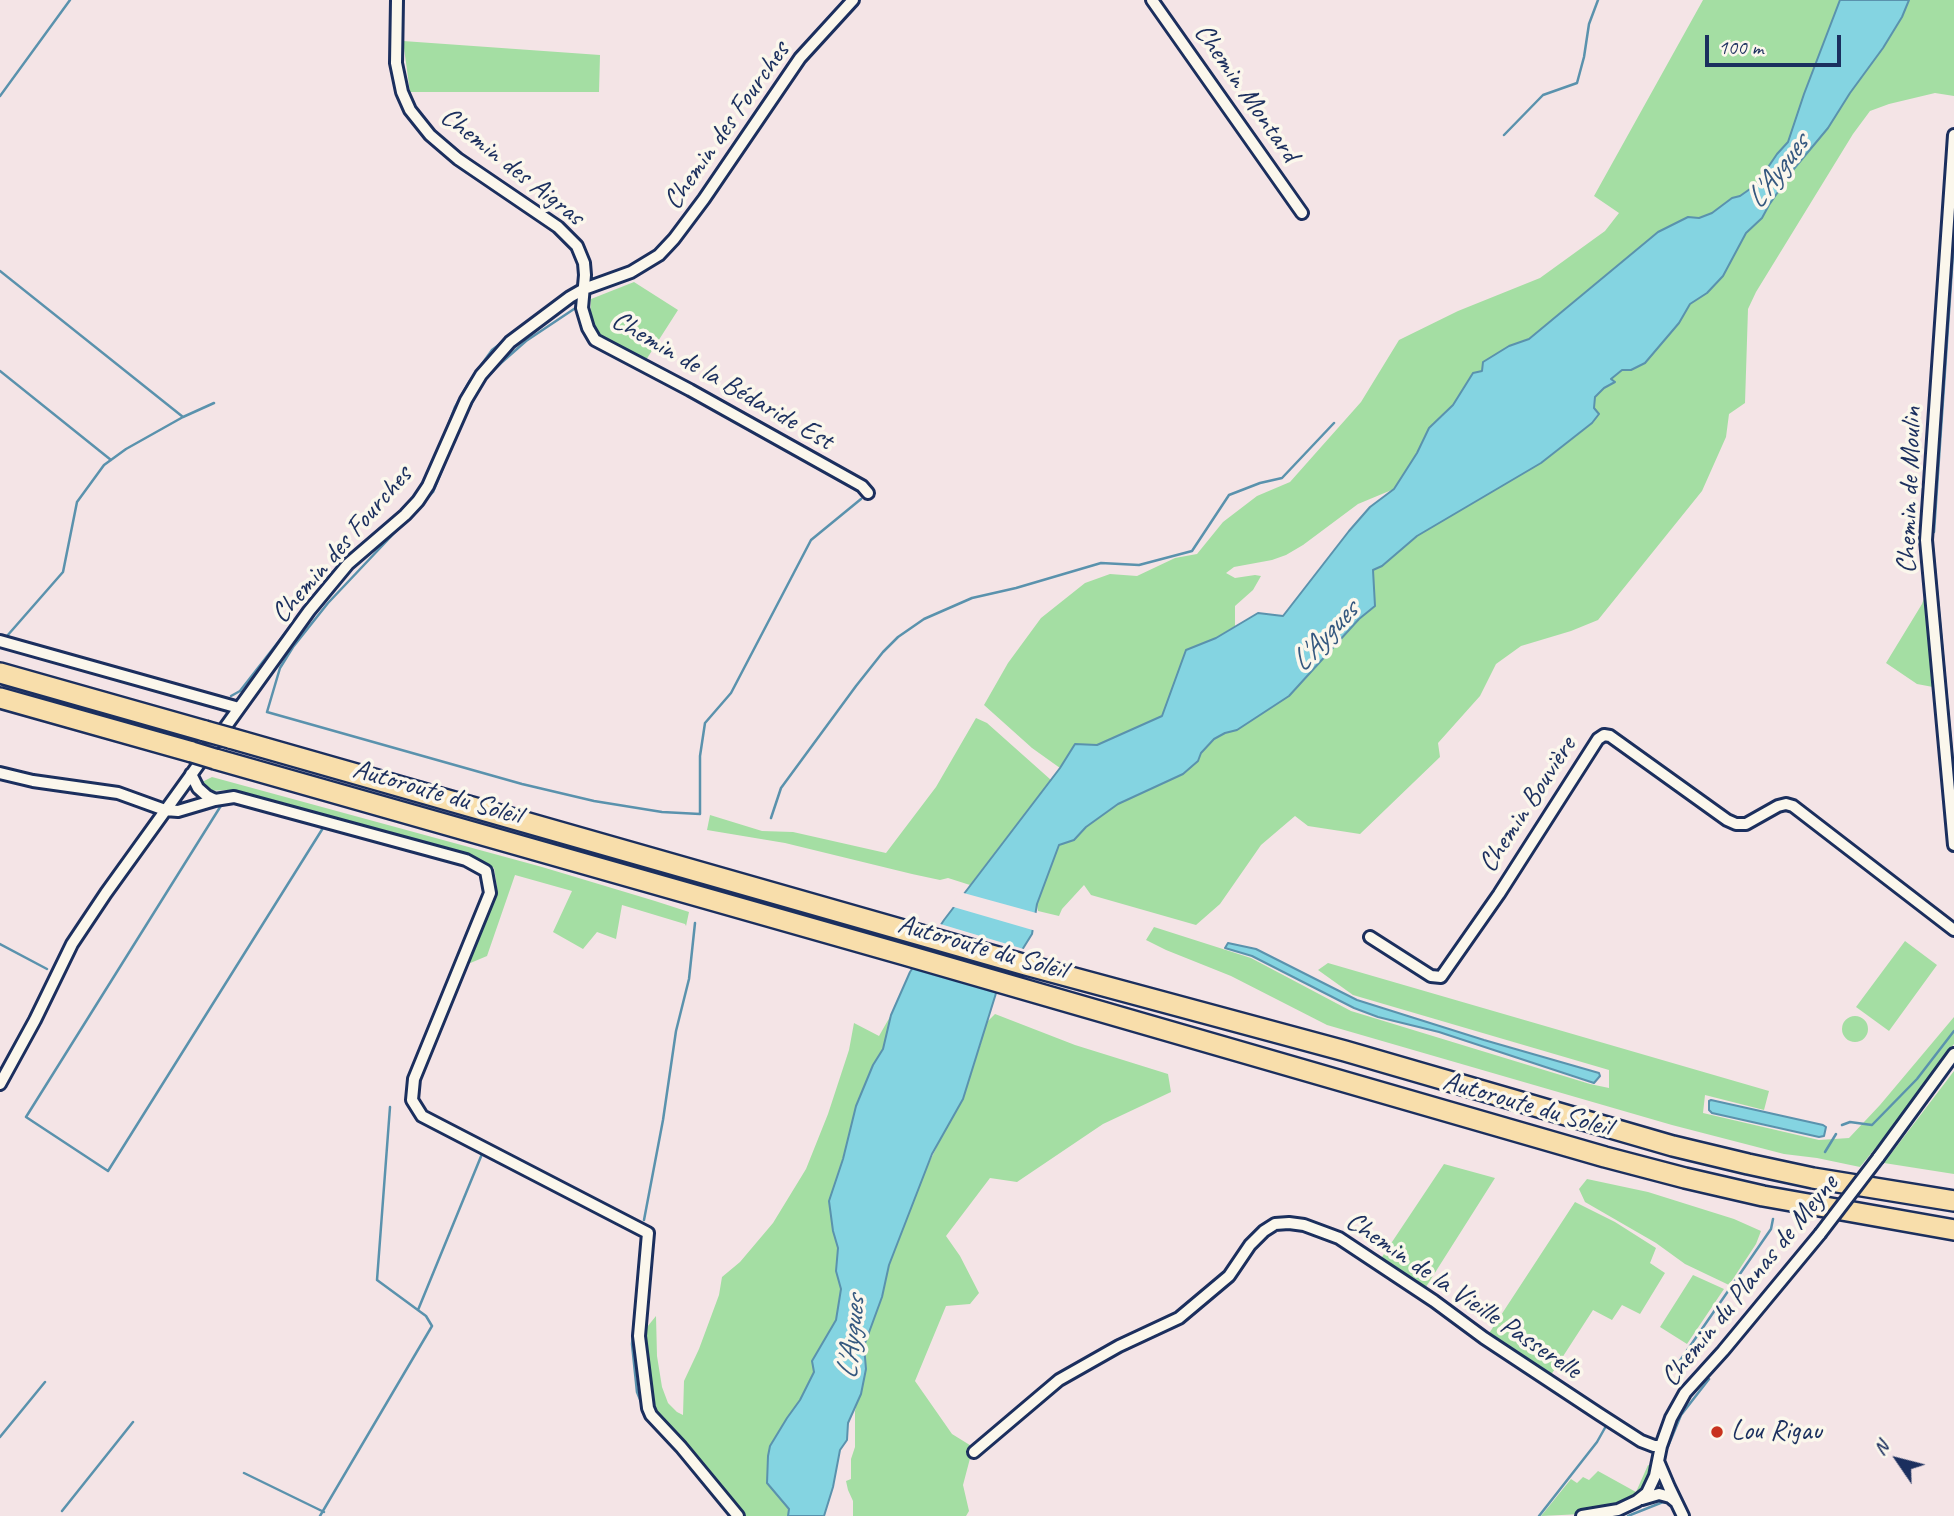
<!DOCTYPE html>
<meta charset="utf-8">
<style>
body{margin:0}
#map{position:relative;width:1954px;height:1516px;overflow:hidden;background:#f4e4e6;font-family:Caveat,sans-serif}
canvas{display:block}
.north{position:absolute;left:1863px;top:1425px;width:70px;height:70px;-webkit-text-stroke:5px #fbf7ec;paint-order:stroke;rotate:305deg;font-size:19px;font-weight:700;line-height:28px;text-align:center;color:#1b2f5e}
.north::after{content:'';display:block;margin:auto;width:24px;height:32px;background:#1b2f5e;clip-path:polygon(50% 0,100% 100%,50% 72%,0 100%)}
.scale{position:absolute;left:1705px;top:35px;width:136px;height:32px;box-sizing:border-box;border:4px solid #1b2f5e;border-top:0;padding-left:9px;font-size:21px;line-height:24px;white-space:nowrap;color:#1b2f5e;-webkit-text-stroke:5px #fbf7ec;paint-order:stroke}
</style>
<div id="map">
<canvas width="1954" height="1516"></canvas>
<div class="north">N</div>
<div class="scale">100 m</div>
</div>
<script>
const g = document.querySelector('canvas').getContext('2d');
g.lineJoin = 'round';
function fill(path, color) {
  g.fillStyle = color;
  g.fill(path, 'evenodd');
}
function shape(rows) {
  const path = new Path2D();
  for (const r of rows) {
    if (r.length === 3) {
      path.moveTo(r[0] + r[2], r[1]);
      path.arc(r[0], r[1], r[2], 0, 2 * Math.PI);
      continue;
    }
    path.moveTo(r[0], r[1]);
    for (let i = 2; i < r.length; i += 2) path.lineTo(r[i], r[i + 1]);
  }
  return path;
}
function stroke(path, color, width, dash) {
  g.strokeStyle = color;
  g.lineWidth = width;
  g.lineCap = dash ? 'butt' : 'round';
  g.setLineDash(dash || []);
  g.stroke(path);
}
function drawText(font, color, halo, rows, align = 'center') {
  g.font = font + ' Caveat,sans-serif';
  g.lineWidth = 7;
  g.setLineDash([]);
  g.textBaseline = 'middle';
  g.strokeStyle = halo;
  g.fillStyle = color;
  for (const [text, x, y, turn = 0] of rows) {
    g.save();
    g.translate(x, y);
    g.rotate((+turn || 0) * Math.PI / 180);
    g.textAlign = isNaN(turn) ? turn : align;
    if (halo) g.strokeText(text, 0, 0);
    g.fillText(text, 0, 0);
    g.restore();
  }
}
fill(shape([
 [1703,0,1840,0,1804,94,1788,142,1777,155,1758,182,1750,189,1740,196,1732,198,1712,213,1699,218,1688,217,1658,232,1529,339,1509,346,1484,362,1482,371,1473,373,1453,405,1429,428,1417,453,1394,489,1358,504,1303,545,1286,555,1272,560,1234,567,1226,573,1235,578,1255,575,1261,576,1253,590,1235,606,1235,626,1216,638,1186,651,1162,716,1097,745,1075,744,1060,768,1032,748,984,705,1008,663,1041,618,1085,583,1110,574,1137,576,1175,558,1197,554,1223,522,1257,496,1290,482,1361,402,1399,340,1458,311,1540,278,1605,231,1619,213,1594,196],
 [1909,0,1954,0,1954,96,1935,93,1889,104,1870,111,1853,134,1756,292,1748,309,1745,403,1729,414,1726,437,1702,491,1598,620,1571,631,1521,646,1496,664,1480,696,1438,743,1440,757,1360,834,1308,826,1295,816,1261,845,1220,904,1196,925,1091,895,1084,885,1062,909,1059,916,1038,911,1037,904,1059,845,1074,840,1086,827,1118,804,1183,774,1198,761,1201,753,1214,739,1225,733,1237,730,1289,696,1359,619,1375,606,1372,570,1382,566,1417,536,1541,463,1592,423,1595,397,1604,388,1614,382,1611,379,1622,370,1631,370,1679,323,1690,304,1707,293,1746,233,1762,218,1769,205,1793,170,1828,128,1850,93,1883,48,1902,17],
 [403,41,600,55,599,92,410,92],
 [634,282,678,310,646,360,614,346,598,335,590,318,591,299],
 [1927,590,1933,687,1917,684,1886,663,1922,604],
 [976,718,987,723,1051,780,970,885,948,878,940,880,912,874,785,843,707,830,710,815,762,831,793,832,886,853,936,787],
 [212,777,542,867,655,901,689,912,686,926,685,924,622,905,616,939,597,932,583,949,553,932,572,891,515,875,487,956,468,964,497,887,494,868,474,858,228,790,207,791,200,783],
 [1154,927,1251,958,1351,1011,1590,1084,1609,1088,1609,1070,1353,995,1318,970,1328,963,1769,1091,1764,1110,1705,1095,1703,1113,1819,1140,1849,1138,1880,1105,1954,1017,1954,1044,1895,1124,1860,1167,1817,1158,1784,1154,1672,1125,1327,1025,1231,976,1166,950,1146,940],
 [1905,941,1937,965,1889,1031,1856,1007],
 [995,1014,1075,1045,1168,1074,1171,1092,1103,1124,1017,1182,990,1178,946,1236,960,1256,979,1293,970,1304,946,1306,915,1381,952,1434,973,1447,963,1485,969,1511,966,1516,853,1516,853,1501,848,1490,846,1481,851,1479,851,1459,855,1447,855,1411,866,1369,864,1347,882,1297,889,1265,925,1171,950,1120,963,1099,981,1043,985,1024],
 [891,1015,883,1049,873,1065,829,1201,833,1231,838,1248,836,1271,841,1289,836,1320,813,1361,814,1371,800,1400,787,1418,770,1446,768,1456,767,1483,789,1509,788,1516,743,1516,663,1421,653,1406,643,1332,656,1316,657,1356,662,1387,668,1403,677,1412,683,1415,684,1381,699,1349,719,1295,722,1277,740,1262,773,1223,806,1169,828,1114,849,1050,854,1023,879,1036],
 [1855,1029,13],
 [1954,1071,1954,1174,1884,1163],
 [1444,1164,1495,1178,1424,1290,1380,1260],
 [1587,1179,1648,1192,1734,1219,1761,1231,1756,1244,1729,1285,1685,1264,1656,1243,1585,1202,1579,1189],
 [1575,1202,1615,1222,1656,1248,1650,1263,1665,1273,1640,1314,1622,1305,1612,1320,1593,1310,1549,1378,1488,1335],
 [1693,1275,1724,1289,1687,1344,1660,1327],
 [1648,1465,1653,1466,1647,1488,1626,1504,1582,1514,1541,1516,1571,1479,1577,1483,1583,1477,1589,1480,1598,1471,1636,1492]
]), '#a4dea3');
const water = shape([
 [1840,0,1909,0,1902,17,1883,48,1850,93,1828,128,1793,170,1769,205,1762,218,1746,233,1723,276,1707,293,1690,304,1679,323,1645,363,1631,370,1622,370,1611,379,1615,382,1604,388,1595,397,1594,408,1599,414,1592,423,1541,463,1417,536,1382,566,1373,570,1375,606,1359,619,1289,696,1237,730,1225,733,1214,739,1201,753,1198,761,1183,774,1118,804,1086,827,1074,840,1059,845,1037,904,1032,934,997,990,963,1099,932,1154,889,1265,882,1297,864,1346,866,1369,861,1394,848,1423,847,1440,840,1450,833,1487,824,1516,788,1516,789,1509,767,1483,768,1456,770,1446,787,1418,800,1400,814,1372,812,1361,836,1320,841,1289,836,1271,838,1248,833,1231,829,1201,843,1159,856,1106,873,1065,883,1049,891,1015,910,972,944,920,1060,768,1075,744,1097,745,1162,716,1186,650,1216,638,1258,613,1283,616,1349,531,1370,507,1394,489,1417,453,1429,428,1453,405,1473,373,1482,371,1483,362,1509,346,1529,339,1658,232,1688,217,1699,218,1712,213,1732,198,1740,196,1750,189,1758,182,1777,154,1788,142,1804,94,1840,0],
 [1228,943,1256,949,1357,1000,1484,1040,1599,1073,1600,1076,1594,1083,1439,1032,1378,1017,1354,1008,1252,956,1225,948,1228,943],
 [1711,1100,1823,1125,1826,1127,1824,1136,1819,1137,1712,1113,1709,1110,1709,1101,1711,1100]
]);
fill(water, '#84d4e1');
stroke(water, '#5a92ad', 2);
fill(shape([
 [960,892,1040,914,1036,931,950,906],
 [937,923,1027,950,1008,977,999,993,909,968]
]), '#f4e4e6');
stroke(shape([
 [0,96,70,0],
 [1504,135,1543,95,1577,83,1584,57,1589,24,1598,0],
 [0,271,183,417],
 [589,281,603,277],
 [0,371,111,460],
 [484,380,501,363,526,341,577,307],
 [480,386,459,429,433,492,328,603,293,647,280,668,267,712,522,784,594,801,662,812,700,814,700,756,705,723,731,693,811,540,861,499],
 [439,449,455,407,469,382,492,350,555,302],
 [1934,532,1954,239],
 [1933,548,1954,776],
 [7,636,63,572,77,502,104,465,126,449,183,417,214,403],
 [231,696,240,691,332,573,406,506,419,490,427,475],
 [222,804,26,1117,108,1171,323,828],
 [771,818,781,788,856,686,883,652,898,637,924,619,972,598,1016,588,1101,563,1139,565,1192,551,1229,495,1260,483,1282,478,1334,423],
 [0,944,47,969],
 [1842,1125,1850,1122,1872,1125,1917,1079,1954,1031],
 [1825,1152,1836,1134],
 [644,1220,663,1120,676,1031,689,979,695,923],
 [642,1233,632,1344,637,1392,643,1407],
 [418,1310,482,1154],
 [1668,1378,1771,1229,1773,1219],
 [0,1437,45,1382],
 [1665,1464,1664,1456,1681,1415,1709,1379],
 [244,1473,324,1512],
 [62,1511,133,1422],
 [320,1516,432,1326,426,1316,377,1280,390,1107],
 [1539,1516,1597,1442,1606,1426],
 [1628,1516,1663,1502,1669,1503]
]), '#5a92ad', 2.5);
const minor = shape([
 [397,0,396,63,402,92,410,110,430,135,458,159,558,227,577,246,584,263,585,275,582,308,588,328,595,340,690,390,862,486,868,493],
 [1152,0,1302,213],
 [1954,135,1926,540,1954,845],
 [0,641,239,708],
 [0,773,33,781,118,793,165,810,178,811,215,800,234,797,466,860,486,871,490,893,414,1079,412,1100,422,1116,648,1233,639,1336,648,1408,651,1415,681,1447,738,1516],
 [191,774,198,788,207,796,215,800],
 [1370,937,1431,976,1441,977,1499,894,1598,739,1604,735,1610,736,1727,820,1736,824,1746,824,1778,806,1786,804,1793,806,1954,930],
 [0,1084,35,1020,72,944,106,893,309,611,348,564,405,515,418,501,428,486,466,400,481,375,510,342,570,297,584,289,631,272,659,255,674,239,704,199,800,58,853,0],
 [1878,1158,1954,1054],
 [974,1452,1059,1380,1119,1346,1179,1318,1229,1276,1250,1245,1264,1231,1275,1224,1289,1223,1304,1225,1339,1238,1434,1301,1484,1338,1599,1414,1641,1441,1654,1446,1661,1446],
 [1658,1461,1669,1487,1683,1516],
 [1642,1499,1659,1494,1670,1497,1676,1502],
 [1582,1516,1618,1510,1637,1501,1647,1493,1655,1476,1661,1446,1671,1418,1685,1393,1723,1351,1820,1234]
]);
const motorway = shape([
 [0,673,205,731],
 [0,698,192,752],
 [230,738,1026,965,1345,1051,1673,1146,1748,1164,1813,1178,1954,1201],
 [215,759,905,955,1605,1157,1685,1178,1763,1196,1954,1230]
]);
stroke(minor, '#1b2f5e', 16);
stroke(motorway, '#1b2f5e', 24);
stroke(minor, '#fbf7ec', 10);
stroke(motorway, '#f8deab', 19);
const minorBridge = shape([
 [1820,1234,1878,1158]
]);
const motorwayBridge = shape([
 [205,731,230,738],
 [192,752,215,759]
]);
stroke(minorBridge, '#1b2f5e', 16, []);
stroke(motorwayBridge, '#1b2f5e', 24, []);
stroke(minorBridge, '#fbf7ec', 10);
stroke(motorwayBridge, '#f8deab', 19);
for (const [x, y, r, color] of [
 [1717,1432,7,"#c8321e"]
]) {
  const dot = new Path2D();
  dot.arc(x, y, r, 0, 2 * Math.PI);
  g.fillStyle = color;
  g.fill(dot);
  stroke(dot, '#fbf7ec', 2.5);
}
drawText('28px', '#1b2f5e', '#fbf7ec', [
 ["Chemin Montard",1246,93,55],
 ["Chemin des Fourches",727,126,-55],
 ["Chemin des Aigras",512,167,38],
 ["Chemin de la Bédaride Est",722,381,30],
 ["Chemin de Moulin",1910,490,-88],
 ["Chemin des Fourches",342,545,-49],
 ["Autoroute du Soleil",437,793,16],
 ["Chemin Bouvière",1528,805,-57],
 ["Autoroute du Soleil",982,948,16],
 ["Autoroute du Soleil",1527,1105,16],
 ["Chemin du Planas de Meyne",1750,1281,-51],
 ["Chemin de la Vieille Passerelle",1463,1296,34]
]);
drawText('28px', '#1b2f5e', '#fbf7ec', [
 ["Lou Rigau",1731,1432]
], 'left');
drawText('italic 30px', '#35587f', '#fbf7ec', [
 ["L'Aygues",1778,172,-53],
 ["L'Aygues",1325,637,-47],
 ["L'Aygues",852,1338,-84]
]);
</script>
